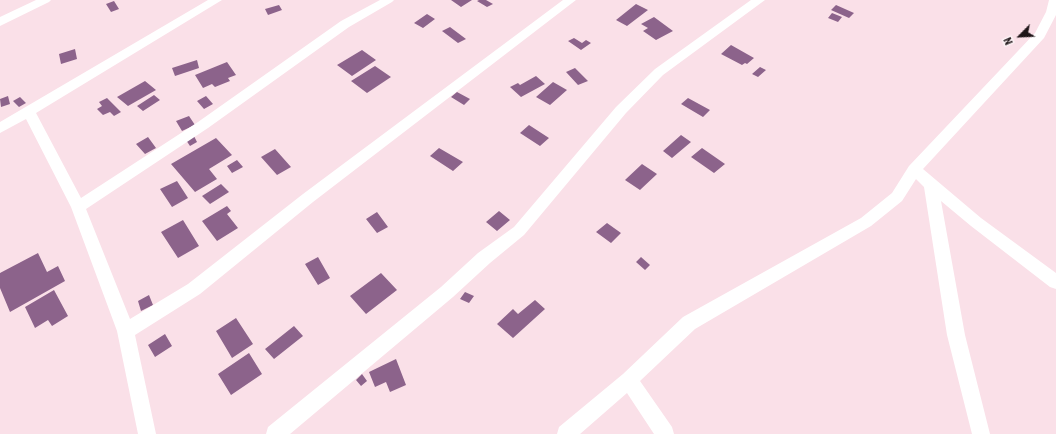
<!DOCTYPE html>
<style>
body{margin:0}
#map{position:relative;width:1056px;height:434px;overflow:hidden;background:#fae0e8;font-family:"Roboto Condensed",sans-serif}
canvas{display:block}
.north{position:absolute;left:1000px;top:16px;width:40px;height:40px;-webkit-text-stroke:3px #fcf2f5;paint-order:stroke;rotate:246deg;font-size:11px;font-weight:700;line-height:16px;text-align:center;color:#1d1417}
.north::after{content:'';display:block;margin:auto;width:14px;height:18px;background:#1d1417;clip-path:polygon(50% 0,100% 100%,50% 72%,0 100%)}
</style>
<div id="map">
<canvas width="1056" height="434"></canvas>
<div class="north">N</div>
</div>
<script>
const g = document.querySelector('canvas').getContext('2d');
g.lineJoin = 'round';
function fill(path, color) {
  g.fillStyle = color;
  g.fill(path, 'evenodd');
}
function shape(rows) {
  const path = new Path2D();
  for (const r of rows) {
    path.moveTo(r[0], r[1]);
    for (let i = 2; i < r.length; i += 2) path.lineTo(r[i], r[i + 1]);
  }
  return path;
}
fill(shape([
 [451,0,472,0,461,7],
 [479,0,486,0,493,4,487,7,477,1],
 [114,1,119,9,111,12,106,4],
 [636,4,648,10,627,26,616,20],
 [279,5,282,10,268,15,265,9],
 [836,5,854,13,849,18,831,10],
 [832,13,842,17,838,22,828,18],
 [427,14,435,19,423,28,414,23],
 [654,17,673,31,656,40,643,31,648,28,641,24],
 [450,27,466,39,458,43,442,31],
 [574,38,582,43,586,40,591,43,581,50,568,41],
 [731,45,754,58,747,64,745,63,742,65,721,54],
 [75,49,77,59,61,64,59,54],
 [362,50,376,60,352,76,337,65],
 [197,60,199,68,175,76,172,68],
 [227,62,236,75,228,78,230,81,215,87,212,84,203,88,195,75],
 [375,66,391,77,367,93,351,81],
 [760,67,766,70,758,77,752,74],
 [575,68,588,81,578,85,566,72],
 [536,76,545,84,521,97,510,87,518,83,520,85],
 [145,81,156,90,128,106,117,97],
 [553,82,567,90,550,105,536,97],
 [457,92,470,99,464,105,451,97],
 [154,95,160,100,143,111,137,106],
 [8,96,10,104,1,107,0,99],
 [206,96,213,104,204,109,197,101],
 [20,97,26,103,19,107,13,101],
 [107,98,121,112,114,116,110,112,103,115,97,109,102,106,99,102],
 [688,98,710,110,703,117,681,104],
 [189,116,195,125,182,131,176,121],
 [529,125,549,138,540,146,520,133],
 [681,135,691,142,672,158,663,151],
 [194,136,197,142,190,146,186,140],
 [148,137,156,148,145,154,136,144],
 [216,138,232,155,209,169,217,179,195,192,171,164],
 [439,148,463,162,453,171,430,156],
 [702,148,725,164,714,173,691,157],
 [275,149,291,167,277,175,261,157],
 [237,160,243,167,232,173,227,166],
 [642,164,657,174,640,190,625,180],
 [177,181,188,198,172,207,160,189],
 [221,184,229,192,210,204,202,196],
 [227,206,231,211,227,214,238,228,217,241,202,221],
 [499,211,510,220,497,231,486,222],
 [377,212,388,227,377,233,366,219],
 [183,220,199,246,178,258,161,232],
 [607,223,621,233,611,243,596,232],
 [38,253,47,272,58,266,65,281,10,312,0,288,0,273],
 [318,257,330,278,318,285,305,264],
 [641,257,650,265,645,270,636,262],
 [381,273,397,290,366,314,350,296],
 [54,290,68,316,52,326,48,320,35,328,25,307],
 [465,292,474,296,469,303,460,299],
 [149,295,153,305,141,311,138,301],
 [535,300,545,309,513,338,497,324,513,309,518,314],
 [236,318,253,344,232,358,216,331],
 [294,326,303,336,274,359,265,349],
 [165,334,172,346,155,357,148,345],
 [249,353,262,374,231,395,218,374],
 [396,359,406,385,390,392,386,382,375,387,369,372],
 [362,374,367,381,361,386,356,380]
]), '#8c638b');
fill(shape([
 [36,0,51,0,49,2,0,26,0,17,36,0],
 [208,0,222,0,36,113,81,198,198,122,341,21,380,0,394,0,392,2,349,27,208,128,86,209,130,319,188,284,303,194,563,0,576,0,313,202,200,294,135,335,156,434,138,434,117,331,71,207,26,119,0,133,0,122,208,0],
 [751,0,765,0,663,75,626,113,524,235,490,263,453,297,290,434,266,434,268,427,441,287,478,253,514,227,616,107,655,69,751,0],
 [1049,0,1056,0,1056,15,1044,38,923,169,981,218,1056,273,1056,289,1050,287,971,226,941,201,965,335,990,434,972,434,947,335,924,187,916,179,902,201,871,226,695,329,640,381,672,427,674,434,654,434,627,393,580,434,557,434,559,427,623,374,683,317,861,218,892,193,909,166,1035,33,1046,12,1049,0]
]), '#fff');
</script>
